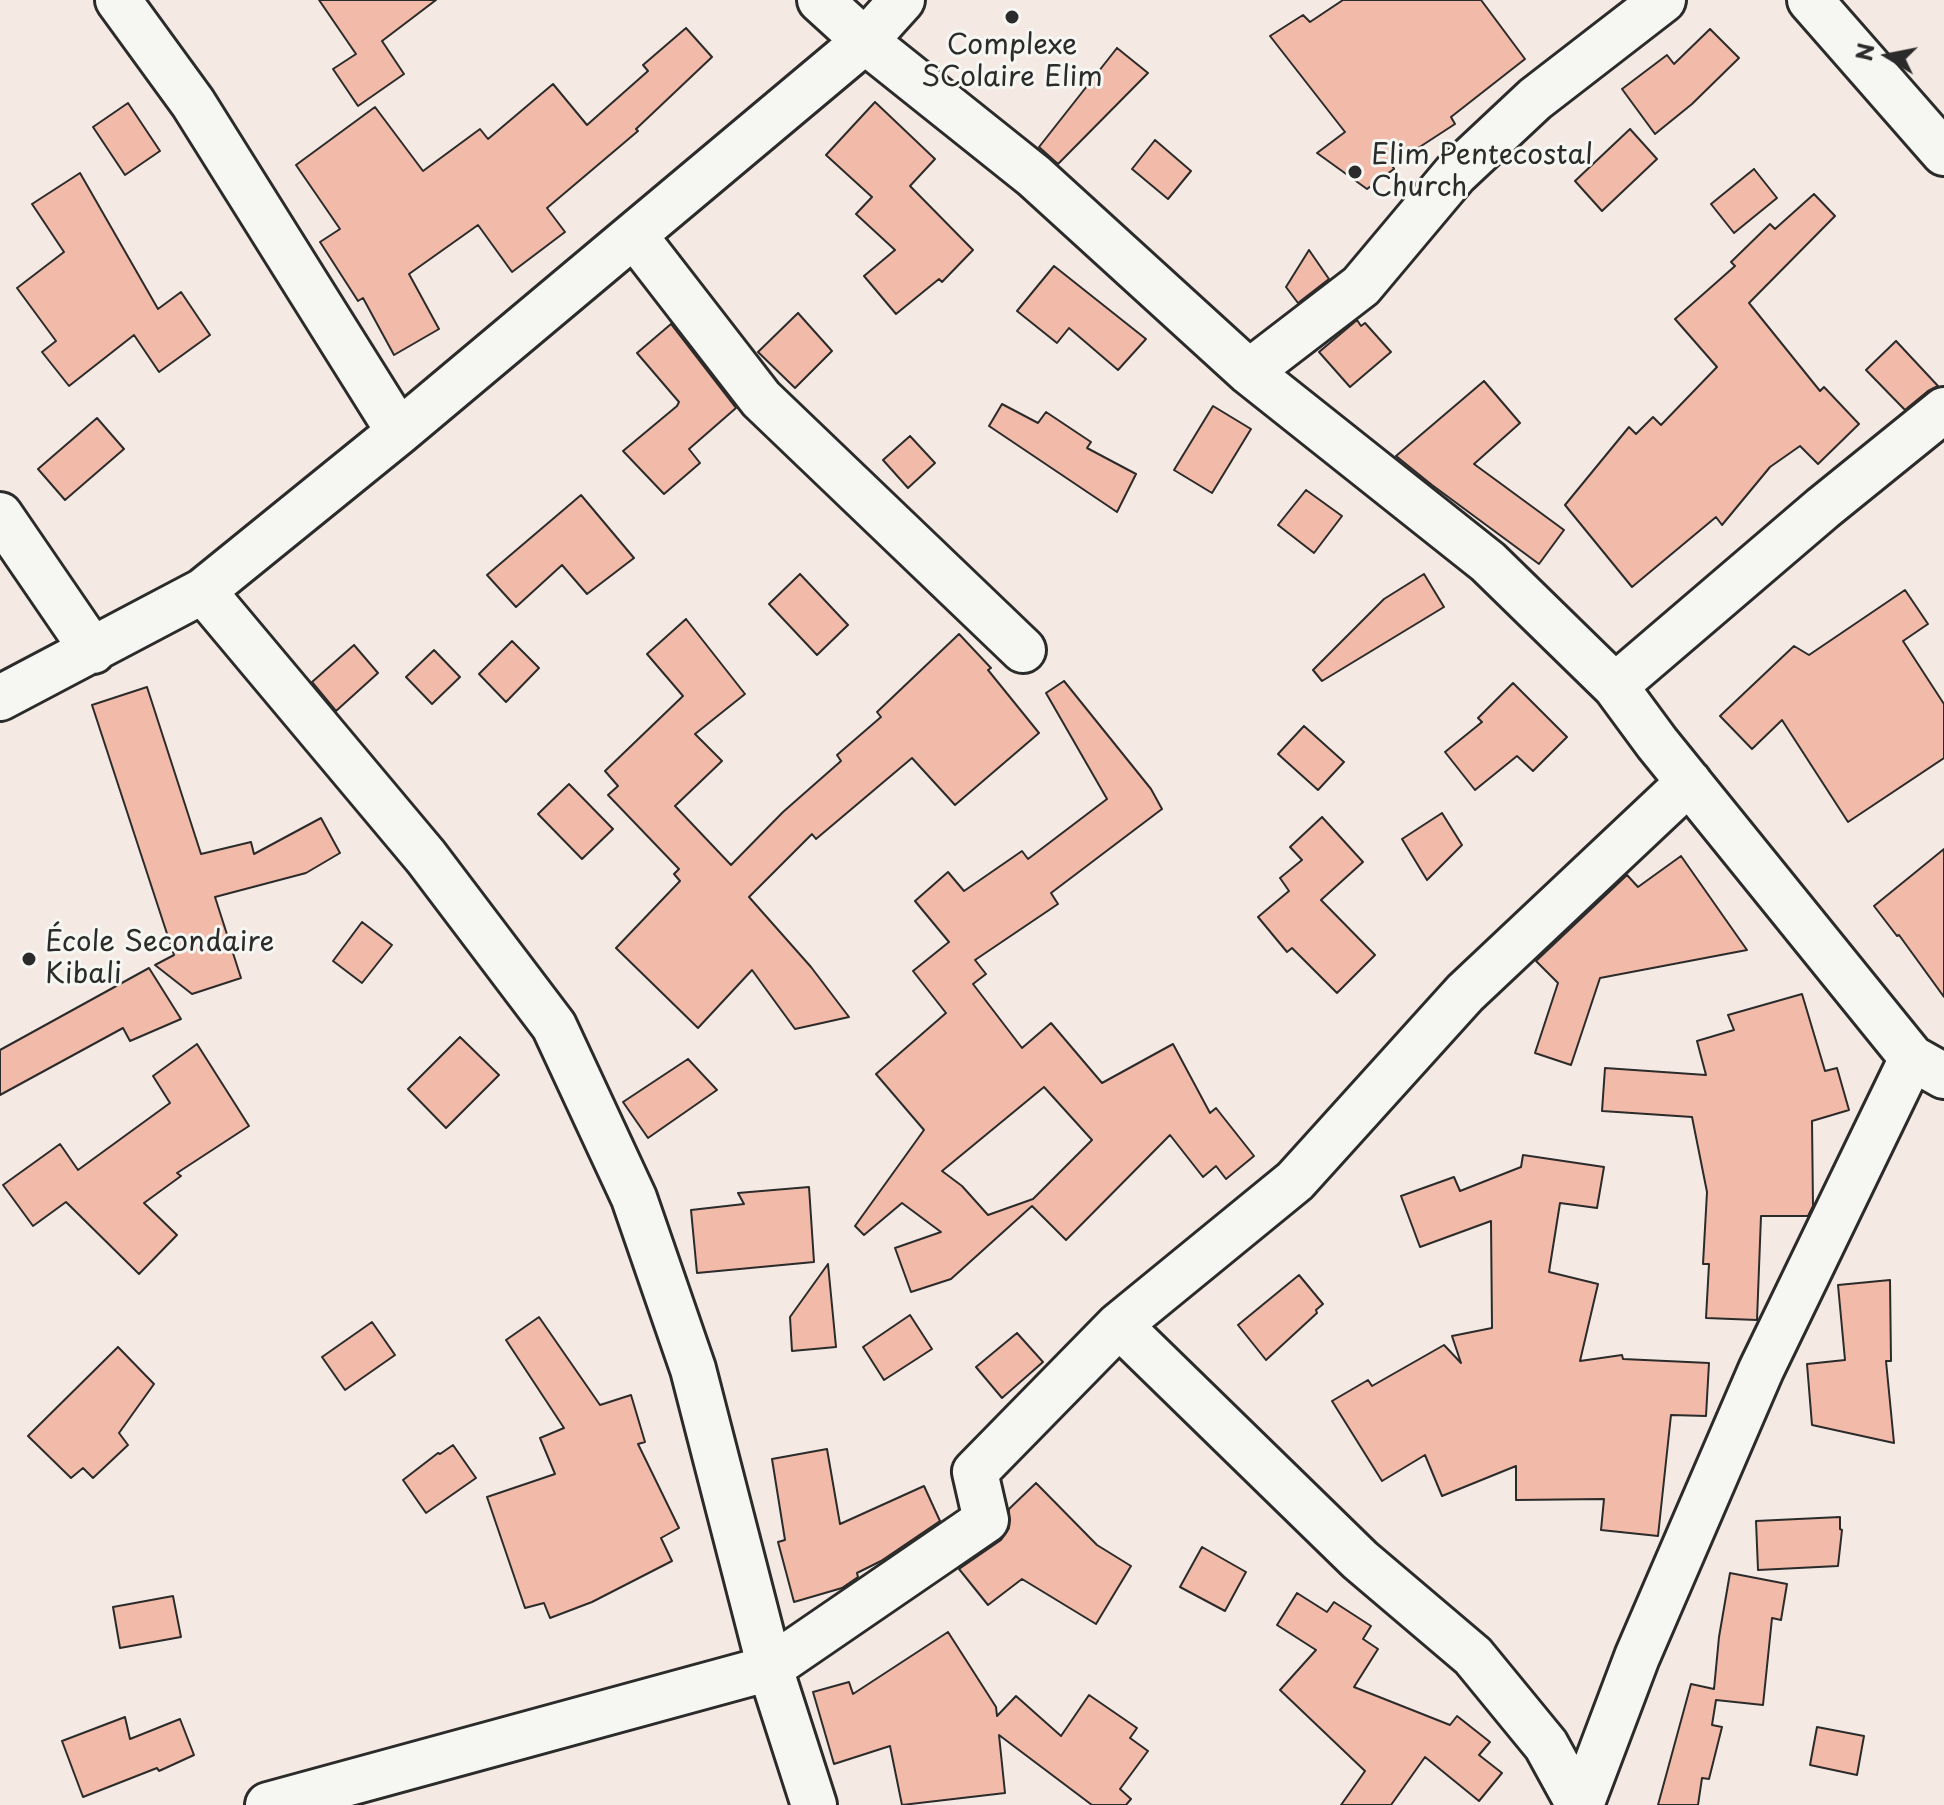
<!DOCTYPE html>
<meta charset="utf-8">
<style>
body{margin:0}
#map{position:relative;width:1944px;height:1805px;overflow:hidden;background:#f5eae3;font-family:"Playpen Sans",sans-serif}
canvas{display:block}
.north{position:absolute;left:1848px;top:16px;width:80px;height:80px;-webkit-text-stroke:6px #f6f6f2;paint-order:stroke;rotate:280deg;font-size:22px;font-weight:700;line-height:32px;text-align:center;color:#2b2b2b}
.north::after{content:'';display:block;margin:auto;width:28px;height:36px;background:#2b2b2b;clip-path:polygon(50% 0,100% 100%,50% 72%,0 100%)}
</style>
<div id="map">
<canvas width="1944" height="1805"></canvas>
<div class="north">N</div>
</div>
<script>
const g = document.querySelector('canvas').getContext('2d');
g.lineJoin = 'round';
function fill(path, color) {
  g.fillStyle = color;
  g.fill(path, 'evenodd');
}
function shape(rows) {
  const path = new Path2D();
  for (const r of rows) {
    path.moveTo(r[0], r[1]);
    for (let i = 2; i < r.length; i += 2) path.lineTo(r[i], r[i + 1]);
  }
  return path;
}
function stroke(path, color, width, dash) {
  g.strokeStyle = color;
  g.lineWidth = width;
  g.lineCap = dash ? 'butt' : 'round';
  g.setLineDash(dash || []);
  g.stroke(path);
}
function drawText(font, color, halo, rows, align = 'center') {
  g.font = font + ' "Playpen Sans",sans-serif';
  g.lineWidth = 6;
  g.setLineDash([]);
  g.textBaseline = 'middle';
  g.strokeStyle = halo;
  g.fillStyle = color;
  for (const [text, x, y, turn = 0] of rows) {
    g.save();
    g.translate(x, y);
    g.rotate((+turn || 0) * Math.PI / 180);
    g.textAlign = isNaN(turn) ? turn : align;
    if (halo) g.strokeText(text, 0, 0);
    g.fillText(text, 0, 0);
    g.restore();
  }
}
const building = shape([
 [319,0,436,0,382,41,404,74,358,106,333,69,356,54,319,0],
 [1343,0,1481,0,1525,59,1451,117,1455,124,1392,165,1394,169,1367,189,1317,153,1345,132,1270,36,1303,15,1310,22,1343,0],
 [686,28,712,57,636,129,638,131,547,208,565,232,512,272,478,225,409,274,439,329,394,355,363,298,358,301,320,242,340,229,296,165,375,107,423,171,480,129,488,139,553,84,587,125,648,71,643,65,686,28],
 [1710,29,1739,58,1692,104,1655,134,1622,89,1667,55,1674,64,1710,29],
 [1117,48,1148,73,1058,164,1039,147,1117,48],
 [875,102,935,159,910,186,973,250,942,282,939,279,896,314,864,276,895,250,856,214,872,197,826,155,875,102],
 [128,103,160,151,125,175,93,127,128,103],
 [1630,129,1657,159,1602,211,1575,181,1630,129],
 [1155,140,1191,171,1168,199,1132,169,1155,140],
 [1754,169,1777,198,1734,233,1711,204,1754,169],
 [80,173,158,309,181,292,210,335,159,372,134,335,69,386,42,352,56,341,17,288,64,252,32,204,80,173],
 [1814,194,1835,216,1749,303,1820,391,1824,387,1859,424,1818,464,1800,446,1770,467,1722,525,1716,517,1632,587,1565,505,1629,427,1636,434,1653,417,1661,425,1717,367,1675,319,1735,266,1731,262,1770,224,1775,229,1814,194],
 [1309,250,1329,279,1298,303,1286,287,1309,250],
 [1054,266,1146,339,1118,370,1069,328,1057,343,1017,311,1054,266],
 [798,313,832,351,795,388,758,352,798,313],
 [1357,320,1361,326,1365,323,1391,352,1350,387,1319,352,1357,320],
 [671,324,736,408,689,449,700,463,664,494,623,451,677,406,679,402,637,353,671,324],
 [1896,341,1938,386,1928,391,1905,410,1866,370,1896,341],
 [1484,381,1520,423,1474,464,1564,530,1539,564,1432,485,1396,456,1484,381],
 [1002,404,1038,423,1046,412,1091,442,1087,448,1136,474,1117,512,989,426,1002,404],
 [1213,406,1251,429,1212,493,1174,470,1213,406],
 [97,418,124,449,65,500,38,469,97,418],
 [910,436,935,463,908,488,883,460,910,436],
 [1306,490,1342,516,1314,553,1278,525,1306,490],
 [581,495,634,558,587,594,562,565,516,607,487,575,581,495],
 [800,574,848,625,817,655,769,604,800,574],
 [1424,574,1444,607,1322,681,1313,670,1384,599,1424,574],
 [1905,590,1928,624,1903,641,1944,704,1944,758,1848,822,1782,720,1752,749,1720,716,1794,646,1809,655,1905,590],
 [686,619,745,694,695,734,722,761,675,806,731,865,783,812,841,761,837,755,881,717,877,712,959,634,991,668,988,670,1039,733,955,805,912,758,816,839,812,834,749,897,811,967,849,1017,795,1029,752,970,698,1028,616,948,680,881,674,874,679,869,608,795,618,786,605,771,683,696,647,654,686,619],
 [512,641,539,668,506,702,479,674,512,641],
 [354,645,378,673,336,711,312,682,354,645],
 [434,650,460,677,432,704,406,677,434,650],
 [1064,681,1151,789,1162,809,1051,893,1058,904,975,960,986,974,973,984,1022,1048,1051,1023,1102,1083,1173,1044,1210,1113,1216,1108,1254,1156,1226,1179,1216,1166,1203,1177,1170,1135,1066,1240,1032,1206,951,1279,911,1292,895,1248,941,1232,902,1203,864,1235,855,1226,924,1130,876,1074,946,1013,913,971,949,942,915,901,948,872,964,891,1022,851,1028,859,1107,799,1046,693,1064,681],
 [1044,1087,1092,1140,1033,1199,988,1215,962,1186,942,1171,1044,1087],
 [1513,683,1567,737,1533,771,1517,756,1475,790,1445,752,1482,722,1478,718,1513,683],
 [147,687,201,854,251,842,254,854,321,818,340,853,306,873,215,897,241,978,192,994,155,965,174,955,92,705,147,687],
 [1304,726,1344,762,1318,790,1278,754,1304,726],
 [569,784,613,829,582,859,538,814,569,784],
 [1442,813,1462,845,1427,880,1402,839,1442,813],
 [1322,817,1363,862,1321,900,1375,955,1337,993,1292,948,1287,952,1258,917,1289,891,1280,878,1302,860,1290,847,1322,817],
 [1944,849,1944,997,1899,935,1897,936,1874,906,1944,849],
 [1681,856,1747,950,1600,978,1571,1065,1535,1053,1558,983,1536,961,1627,875,1638,887,1681,856],
 [362,922,392,945,362,983,333,961,362,922],
 [149,968,181,1019,130,1041,123,1028,0,1095,0,1050,149,968],
 [1802,994,1825,1071,1837,1068,1849,1110,1812,1121,1813,1206,1808,1216,1761,1216,1757,1320,1706,1318,1709,1264,1703,1264,1707,1192,1692,1117,1602,1111,1605,1068,1706,1075,1697,1041,1734,1030,1728,1015,1802,994],
 [460,1037,499,1075,446,1128,408,1089,460,1037],
 [197,1044,249,1126,177,1173,181,1176,144,1203,177,1235,139,1274,66,1202,33,1226,3,1185,60,1144,78,1170,170,1103,153,1076,197,1044],
 [688,1059,717,1090,648,1138,623,1102,688,1059],
 [1523,1155,1604,1167,1597,1208,1560,1203,1549,1272,1598,1284,1580,1361,1622,1355,1623,1359,1709,1363,1706,1416,1671,1415,1658,1536,1601,1530,1604,1499,1516,1500,1516,1466,1442,1496,1425,1455,1382,1481,1332,1401,1368,1380,1372,1386,1444,1345,1461,1363,1452,1336,1492,1328,1491,1221,1420,1247,1401,1196,1454,1177,1460,1191,1521,1167,1523,1155],
 [809,1187,814,1262,697,1273,691,1210,744,1204,738,1193,809,1187],
 [828,1264,836,1347,792,1351,790,1317,828,1264],
 [1299,1275,1323,1304,1316,1310,1317,1313,1266,1360,1238,1325,1299,1275],
 [1890,1280,1891,1361,1886,1361,1894,1443,1812,1425,1807,1364,1845,1360,1838,1285,1890,1280],
 [910,1315,932,1349,884,1380,863,1347,910,1315],
 [539,1317,600,1405,631,1395,645,1442,638,1444,679,1528,661,1538,672,1561,592,1602,550,1618,544,1603,525,1608,487,1497,555,1474,540,1438,564,1428,506,1340,539,1317],
 [372,1322,395,1355,345,1390,322,1357,372,1322],
 [1017,1333,1043,1362,1002,1398,976,1367,1017,1333],
 [118,1347,154,1384,119,1433,128,1445,93,1478,83,1468,71,1478,28,1436,118,1347],
 [453,1445,476,1478,426,1513,403,1480,438,1453,440,1454,453,1445],
 [827,1449,840,1524,924,1486,940,1521,881,1561,857,1573,858,1577,842,1588,794,1602,778,1542,785,1540,772,1459,827,1449],
 [1036,1483,1097,1545,1131,1566,1096,1624,1022,1579,988,1605,959,1569,1001,1540,1009,1528,1009,1509,1036,1483],
 [1840,1517,1840,1529,1842,1530,1838,1566,1758,1570,1756,1521,1840,1517],
 [1202,1547,1246,1572,1225,1611,1180,1587,1202,1547],
 [1730,1573,1787,1584,1781,1620,1772,1618,1763,1705,1716,1700,1712,1725,1722,1727,1709,1779,1702,1778,1698,1805,1658,1805,1691,1684,1714,1689,1719,1637,1730,1573],
 [1297,1593,1327,1612,1334,1602,1371,1626,1363,1639,1378,1649,1354,1687,1450,1725,1457,1716,1490,1742,1479,1755,1502,1773,1479,1801,1425,1757,1391,1805,1341,1805,1365,1771,1280,1690,1316,1650,1277,1625,1297,1593],
 [173,1596,181,1637,120,1648,113,1607,173,1596],
 [948,1632,996,1707,997,1716,1016,1696,1061,1736,1089,1695,1137,1728,1130,1738,1148,1751,1120,1789,1131,1799,1126,1805,1092,1805,999,1735,1005,1793,902,1805,890,1746,834,1764,813,1692,849,1682,853,1694,948,1632],
 [125,1717,130,1739,180,1719,194,1755,159,1771,157,1768,83,1797,62,1741,125,1717],
 [1817,1727,1864,1736,1857,1775,1810,1765,1817,1727]
]);
fill(building, '#f2baa8');
stroke(building, '#2b2b2b', 2);
const minor = shape([
 [118,0,193,103,399,432],
 [820,0,865,41,1034,176,1249,372,1488,562,1615,686,1657,743,1912,1058,1944,1076],
 [1810,0,1944,153],
 [634,235,761,399,1023,650],
 [1249,372,1361,286,1455,174,1535,99,1663,0],
 [0,515,93,651],
 [203,591,426,857,554,1026,634,1198,693,1369,770,1668,814,1805],
 [1615,686,1823,508,1944,410],
 [0,698,203,591,399,432,865,41,902,0],
 [1119,1325,1360,1560,1473,1656,1546,1745,1579,1805],
 [268,1805,770,1668,986,1520,975,1472,1119,1325,1295,1181,1465,993,1689,782],
 [1581,1805,1637,1657,1761,1370,1912,1058]
]);
stroke(minor, '#2b2b2b', 50);
stroke(minor, '#f6f6f2', 44);
for (const [x, y, r, color] of [
 [1012,17,8,"#2b2b2b"],
 [1355,172,8,"#2b2b2b"],
 [29,959,8,"#2b2b2b"]
]) {
  const dot = new Path2D();
  dot.arc(x, y, r, 0, 2 * Math.PI);
  g.fillStyle = color;
  g.fill(dot);
  stroke(dot, '#f6f6f2', 3);
}
drawText('28px', '#2b2b2b', '#f6f6f2', [
 ["Complexe",1012,46,"center"],
 ["SColaire Elim",1012,78,"center"],
 ["Elim Pentecostal",1371,156],
 ["Church",1371,188],
 ["École Secondaire",45,943],
 ["Kibali",45,975]
], 'left');
</script>
